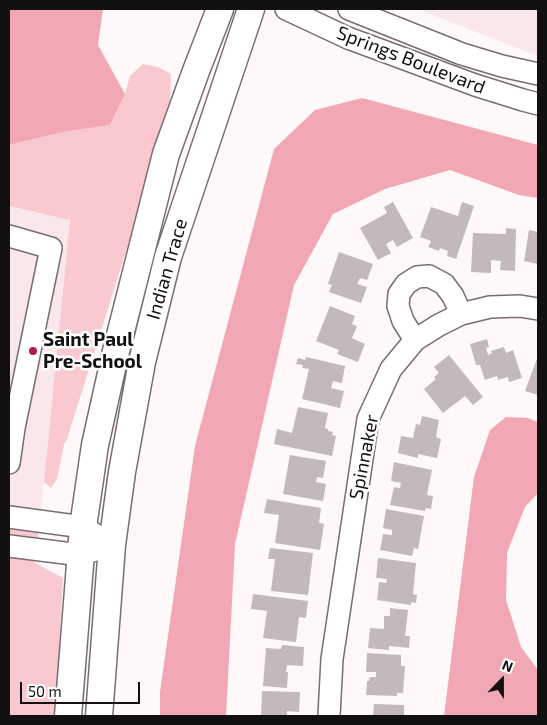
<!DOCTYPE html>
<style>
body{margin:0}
#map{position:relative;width:547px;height:725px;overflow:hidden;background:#fef8f8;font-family:"Exo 2",sans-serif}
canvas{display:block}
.frame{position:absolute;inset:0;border:10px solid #131011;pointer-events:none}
.north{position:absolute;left:477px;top:655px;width:50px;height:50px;-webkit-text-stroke:4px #fff;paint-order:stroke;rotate:22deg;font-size:14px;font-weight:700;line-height:20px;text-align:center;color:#131011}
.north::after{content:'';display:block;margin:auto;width:18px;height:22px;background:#131011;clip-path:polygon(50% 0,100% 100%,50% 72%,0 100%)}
.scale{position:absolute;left:20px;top:682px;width:120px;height:22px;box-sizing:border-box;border:2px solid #131011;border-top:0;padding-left:6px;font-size:15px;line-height:18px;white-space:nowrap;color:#131011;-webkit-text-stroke:4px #fff;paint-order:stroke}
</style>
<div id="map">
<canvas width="547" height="725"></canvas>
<div class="frame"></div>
<div class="north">N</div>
<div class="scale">50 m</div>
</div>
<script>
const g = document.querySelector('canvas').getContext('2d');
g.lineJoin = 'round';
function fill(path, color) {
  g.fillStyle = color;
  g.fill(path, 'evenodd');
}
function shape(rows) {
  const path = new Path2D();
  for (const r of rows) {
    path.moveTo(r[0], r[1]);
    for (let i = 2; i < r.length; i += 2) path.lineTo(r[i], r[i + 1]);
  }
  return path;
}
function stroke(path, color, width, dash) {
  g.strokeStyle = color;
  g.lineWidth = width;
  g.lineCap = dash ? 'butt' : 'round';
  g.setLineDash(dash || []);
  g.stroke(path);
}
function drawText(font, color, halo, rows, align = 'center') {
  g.font = font + ' "Exo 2",sans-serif';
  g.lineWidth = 5;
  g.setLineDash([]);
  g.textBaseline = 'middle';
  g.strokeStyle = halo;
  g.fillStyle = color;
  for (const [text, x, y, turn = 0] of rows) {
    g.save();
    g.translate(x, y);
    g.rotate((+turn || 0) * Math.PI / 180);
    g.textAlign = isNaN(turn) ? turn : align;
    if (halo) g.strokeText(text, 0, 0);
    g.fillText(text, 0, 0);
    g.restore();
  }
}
fill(shape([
 [418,9,538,9,538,56,532,54],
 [9,206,70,220,40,522,9,517]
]), '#fae7e9');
fill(shape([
 [143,64,158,67,171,74,170,111,67,439,64,444,57,479,51,488,44,482,70,220,9,206,9,145,63,132,110,125,125,94,130,76],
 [9,517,40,522,36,550,35,563,63,578,55,716,9,716]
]), '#fac8cf');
fill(shape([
 [12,9,103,9,98,45,125,94,110,125,63,132,9,145,9,11],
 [362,98,538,145,538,198,519,195,450,170,385,189,333,214,294,285,235,544,226,716,160,716,160,692,195,446,274,149,315,110],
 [506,417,528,418,538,422,538,493,525,507,507,553,506,600,521,647,538,670,538,716,444,716,474,477,490,430]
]), '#f1a7b4');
fill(shape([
 [393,202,413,238,397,247,393,240,386,244,391,253,378,260,360,228,387,213,384,207],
 [462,202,474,206,456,259,447,256,448,251,440,248,439,251,428,247,431,241,420,237,431,207,458,216],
 [506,228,516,229,515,271,500,270,501,261,491,260,491,273,471,272,473,233,506,234],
 [529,230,538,232,538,264,524,261],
 [339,252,373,264,367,280,360,278,357,284,367,287,361,303,329,292,332,285,328,284],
 [330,306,355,316,352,324,357,326,352,338,365,344,358,362,337,354,339,350,316,341],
 [487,339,489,347,486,348,488,355,492,353,491,351,504,347,506,353,513,350,522,378,509,382,508,377,498,380,497,376,485,380,480,365,476,365,470,344],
 [449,355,483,397,473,405,465,396,443,413,424,389,436,379,434,377,439,373,434,367],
 [538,356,538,395,525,391],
 [306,357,345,366,342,383,333,381,331,388,344,391,340,408,302,399,309,369,302,368,303,365,296,364,298,358,305,360],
 [298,407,328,413,325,428,328,429,328,431,333,432,332,435,336,436,332,456,274,444,277,429,292,433],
 [422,416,439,420,436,437,441,439,437,458,418,454,418,458,398,453,401,436,413,438,416,424,420,425],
 [290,455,326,461,323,478,317,477,316,482,326,484,323,501,283,494],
 [394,462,432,470,427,495,433,496,431,509,426,508,425,511,390,505,394,487,400,488,401,483,391,481],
 [267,499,321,508,319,523,324,524,320,550,275,543,279,515,264,513],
 [386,509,424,516,418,549,414,548,412,556,380,550,383,534,392,535,392,530,383,528],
 [270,548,313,553,308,595,271,591,275,559,268,559],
 [378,558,416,563,413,594,417,595,416,603,411,602,411,605,377,600,379,582,386,583,387,579,376,578],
 [253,594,308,601,306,618,299,617,296,642,263,638,267,611,251,609],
 [390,608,408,610,405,636,410,636,409,648,389,646,389,650,368,648,370,628,384,629,384,616,390,616],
 [282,645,304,647,303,666,287,665,286,672,288,672,287,688,263,686,266,648,281,649],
 [367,653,401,655,401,666,405,666,403,693,397,693,397,696,366,695,367,681,369,681,370,677,376,677,376,672,366,672],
 [262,691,300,692,299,712,287,711,287,716,261,716],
 [374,704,404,705,404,716,373,716]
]), '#c3b9ba');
const minor = shape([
 [286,9,348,38,475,85,523,100,538,104],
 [349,9,462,54,502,66,538,74],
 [9,236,51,248,14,428,9,463],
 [415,340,403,321,398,306,399,294,406,284,417,277,429,276,444,284,453,296,461,314],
 [9,517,83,527,112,545],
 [9,546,81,555,95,550],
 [329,716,332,659,368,419,391,369,415,340,439,325,461,314,490,307,520,306,538,309]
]);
const major = shape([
 [68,716,83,527,95,445,116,351,166,154,196,71,220,9],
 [99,716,112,545,122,472,142,362,168,257,251,9]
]);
stroke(minor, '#776e6f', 24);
stroke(major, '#776e6f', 29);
stroke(minor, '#fff', 21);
stroke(major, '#fff', 26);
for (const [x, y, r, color] of [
 [33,351,5,"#ae1c4d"]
]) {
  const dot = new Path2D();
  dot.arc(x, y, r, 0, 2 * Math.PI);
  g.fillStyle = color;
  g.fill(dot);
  stroke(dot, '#fff', 2);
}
drawText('19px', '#131011', '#fff', [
 ["Springs Boulevard",411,60,21],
 ["Indian Trace",167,269,-74],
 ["Spinnaker",364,457,-79]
]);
drawText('bold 19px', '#131011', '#fff', [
 ["Saint Paul",43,340],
 ["Pre-School",43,362]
], 'left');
</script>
